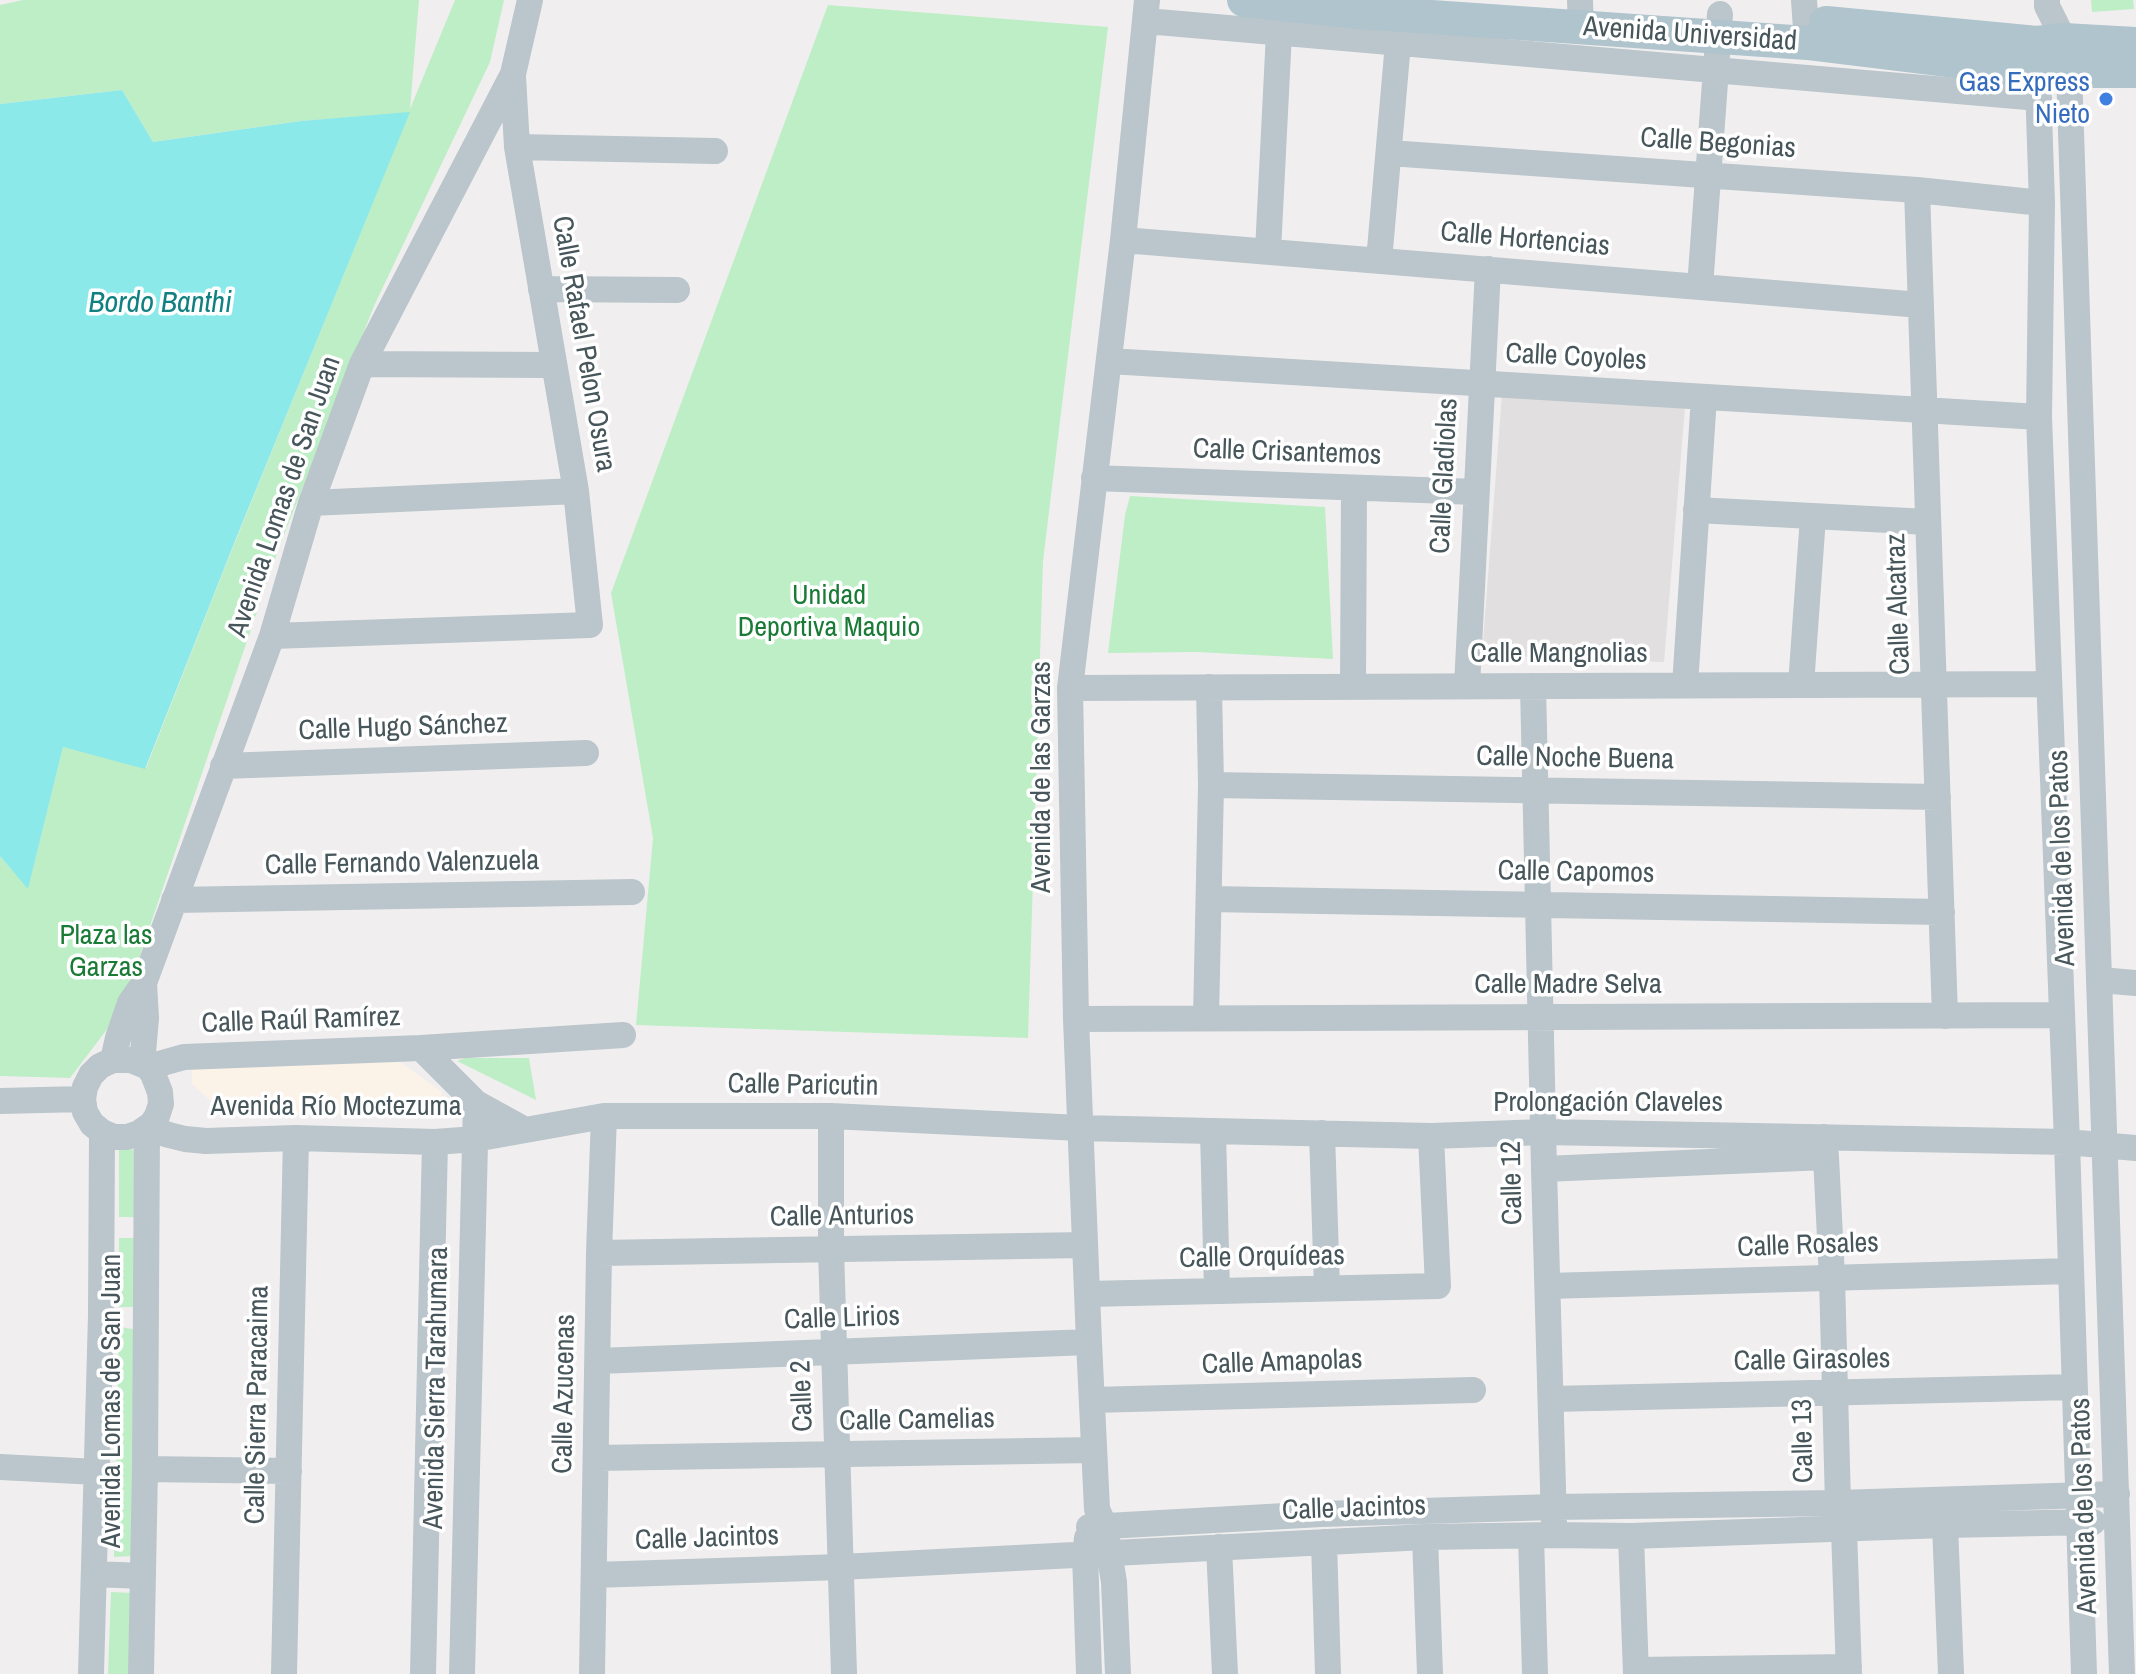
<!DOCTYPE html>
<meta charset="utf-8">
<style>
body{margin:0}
canvas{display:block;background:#f1eeef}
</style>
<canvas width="2136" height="1674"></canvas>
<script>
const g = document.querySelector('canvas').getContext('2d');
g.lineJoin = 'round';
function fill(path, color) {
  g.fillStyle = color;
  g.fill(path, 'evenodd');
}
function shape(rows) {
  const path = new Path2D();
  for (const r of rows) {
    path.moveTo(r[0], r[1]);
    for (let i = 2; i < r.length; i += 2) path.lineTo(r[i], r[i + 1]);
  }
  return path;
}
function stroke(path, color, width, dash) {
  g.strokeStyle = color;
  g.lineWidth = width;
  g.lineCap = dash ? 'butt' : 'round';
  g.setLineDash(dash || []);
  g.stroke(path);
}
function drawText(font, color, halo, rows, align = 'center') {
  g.font = font + ' "Archivo Narrow",sans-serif';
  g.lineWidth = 7;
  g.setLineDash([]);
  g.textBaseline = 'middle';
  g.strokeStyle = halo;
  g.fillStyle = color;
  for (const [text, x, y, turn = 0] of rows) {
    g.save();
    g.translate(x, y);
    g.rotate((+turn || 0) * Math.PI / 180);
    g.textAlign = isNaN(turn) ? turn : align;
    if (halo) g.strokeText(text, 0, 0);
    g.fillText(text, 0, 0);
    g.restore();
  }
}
fill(shape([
 [396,1059,442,1092,440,1113,239,1116,239,1100,210,1100,192,1084,192,1062]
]), '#fbf2e8');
fill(shape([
 [1502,394,1685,407,1664,662,1482,655]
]), '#e2dfe0');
fill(shape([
 [23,0,419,0,410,109,455,0,504,0,490,62,374,306,278,550,121,1011,70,1078,0,1076,0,856,28,888,63,747,146,768,229,557,409,113,301,121,153,142,122,90,0,104,0,5],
 [2091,0,2133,0,2134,9,2092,12],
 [828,5,1108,27,1043,561,1028,1038,636,1025,653,838,611,593],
 [1130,496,1325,507,1333,659,1196,652,1108,653,1125,515],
 [465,1058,529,1058,536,1100,457,1061],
 [143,1149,141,1217,119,1217,119,1150],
 [119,1238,141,1238,140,1307,119,1307],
 [119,1327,139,1330,133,1556,114,1557],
 [111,1592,133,1593,132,1674,108,1674]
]), '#beeec6');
fill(shape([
 [122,90,153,142,301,121,410,112,235,541,145,769,63,747,28,889,0,856,0,104]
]), '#8ce9e9');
stroke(shape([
 [1580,0,1581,27],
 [1804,0,1807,43],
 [2047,0,2047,6,2064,40,2069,71,2122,1674],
 [1146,21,2039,98],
 [2037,55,2042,203,2039,417,2067,1142,2084,1674],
 [517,147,715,151],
 [1389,153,1917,190,2042,203],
 [1917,190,1945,1016],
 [1123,240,1921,305],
 [1268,251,1279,33],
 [1379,261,1398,43],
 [1700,287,1720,14],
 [541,289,677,290],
 [1109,361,2039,417],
 [362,364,554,365],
 [1094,478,1476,492],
 [311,503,576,491],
 [1696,510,1928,522],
 [272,636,590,625,576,491,517,147,513,76],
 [1685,685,1704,397],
 [1801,685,1813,517],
 [1467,686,1488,269],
 [1533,686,1544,1169,1554,1523],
 [1353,687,1354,488],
 [1070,688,2049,684],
 [223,766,586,753],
 [1211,785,1938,797],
 [1209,899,1942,912],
 [174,900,632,892],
 [2100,980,2136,983],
 [1206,1018,1211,785,1209,687],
 [1076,1019,2061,1015],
 [421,1048,623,1035],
 [113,1060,118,1038,130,1003,144,983,272,636,311,503,362,364,513,74,530,0],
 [113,1060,131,1060,148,1067,153,1074,160,1092,161,1104,157,1116,152,1124,139,1133,127,1137,114,1137,102,1132,92,1124,85,1112,83,1099,85,1087,91,1075,100,1066,113,1060],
 [142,1064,146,1018,144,983],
 [148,1067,184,1057,421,1048,476,1103,525,1130],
 [0,1101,83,1099],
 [831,1116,831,1249,844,1674],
 [152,1124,159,1132,169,1135,185,1139,206,1141,296,1138,435,1142,475,1139,604,1116,831,1116,1080,1128,1431,1136,1544,1132,2067,1142,2136,1148],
 [1213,1131,1217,1291],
 [1322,1133,1327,1288],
 [1824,1137,1826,1157,1832,1278,1838,1503],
 [1544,1169,1826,1157],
 [599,1253,1085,1245],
 [1548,1286,2070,1271],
 [1087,1294,1438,1286,1431,1136],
 [598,1361,1089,1342],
 [1551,1399,2074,1387],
 [1092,1400,1473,1390],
 [596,1458,1094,1450],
 [0,1467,97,1472],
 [145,1469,289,1471],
 [1945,1525,1951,1674],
 [1089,1527,1321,1514,1554,1507,1838,1503,2117,1494],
 [1844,1530,1849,1674],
 [1531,1536,1535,1674],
 [1631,1536,1636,1674],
 [1425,1537,1430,1674],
 [1087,1538,1085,1554,1089,1674],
 [1324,1542,1328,1674],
 [1219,1547,1225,1674],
 [94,1574,143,1576],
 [594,1575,841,1567,1425,1537,1555,1535,1631,1536,1945,1525,2093,1522],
 [1636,1670,1849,1667],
 [91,1674,101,1315,102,1132],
 [141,1674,145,1469,147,1128],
 [284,1674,296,1138],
 [423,1674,435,1142],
 [462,1674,476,1103],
 [592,1674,599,1253,604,1116],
 [1118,1674,1114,1582,1105,1527,1097,1509,1089,1342,1076,1019,1070,688,1123,240,1147,0]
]), '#bac6cb', 26);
stroke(shape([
 [1244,0,1360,12,1807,43,2036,71,2136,71],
 [1826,23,2037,43,2064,40,2136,44]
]), '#afc4cd', 34);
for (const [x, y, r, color] of [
 [2106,99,8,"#3f7fe0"]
]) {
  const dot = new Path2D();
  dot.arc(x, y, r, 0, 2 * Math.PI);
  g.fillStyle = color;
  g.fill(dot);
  stroke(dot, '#fff', 3);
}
drawText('28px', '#47565b', '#fff', [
 ["Avenida Universidad",1690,35,4],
 ["Calle Begonias",1718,144,4],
 ["Calle Hortencias",1525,240,5],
 ["Calle Rafael Pelon Osura",583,344,80],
 ["Calle Coyoles",1576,358,3],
 ["Calle Crisantemos",1287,453,2],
 ["Calle Gladiolas",1445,476,-87],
 ["Avenida Lomas de San Juan",285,497,-71],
 ["Calle Alcatraz",1899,604,-92],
 ["Calle Mangnolias",1559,654],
 ["Calle Hugo Sánchez",403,728,-2],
 ["Calle Noche Buena",1575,759,1],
 ["Avenida de las Garzas",1042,777,-90],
 ["Avenida de los Patos",2063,858,-92],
 ["Calle Fernando Valenzuela",402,864,-1],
 ["Calle Capomos",1576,873,1],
 ["Calle Madre Selva",1568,985],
 ["Calle Raúl Ramírez",301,1021,-2],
 ["Calle Paricutin",803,1086,1],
 ["Prolongación Claveles",1608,1103],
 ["Avenida Río Moctezuma",336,1107],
 ["Calle 12",1513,1183,-91],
 ["Calle Anturios",842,1217,-1],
 ["Calle Rosales",1808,1246,-2],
 ["Calle Orquídeas",1262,1258,-1],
 ["Calle Lirios",842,1319,-2],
 ["Calle Girasoles",1812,1361,-1],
 ["Calle Amapolas",1282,1363,-2],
 ["Avenida Sierra Tarahumara",437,1388,-89],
 ["Calle Azucenas",565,1394,-89],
 ["Calle 2",803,1396,-92],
 ["Avenida Lomas de San Juan",112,1401,-90],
 ["Calle Sierra Paracaima",258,1405,-89],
 ["Calle Camelias",917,1421,-1],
 ["Calle 13",1804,1441,-91],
 ["Avenida de los Patos",2085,1506,-92],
 ["Calle Jacintos",1354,1509,-2],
 ["Calle Jacintos",707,1539,-2]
]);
drawText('28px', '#366cbe', '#fff', [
 ["Gas Express",2090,83],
 ["Nieto",2090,115]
], 'right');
drawText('28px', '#197b36', '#fff', [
 ["Unidad",829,596],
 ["Deportiva Maquio",829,628],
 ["Plaza las",106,936],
 ["Garzas",106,968]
]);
drawText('italic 30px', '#108080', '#fff', [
 ["Bordo Banthi",160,304]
]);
</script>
